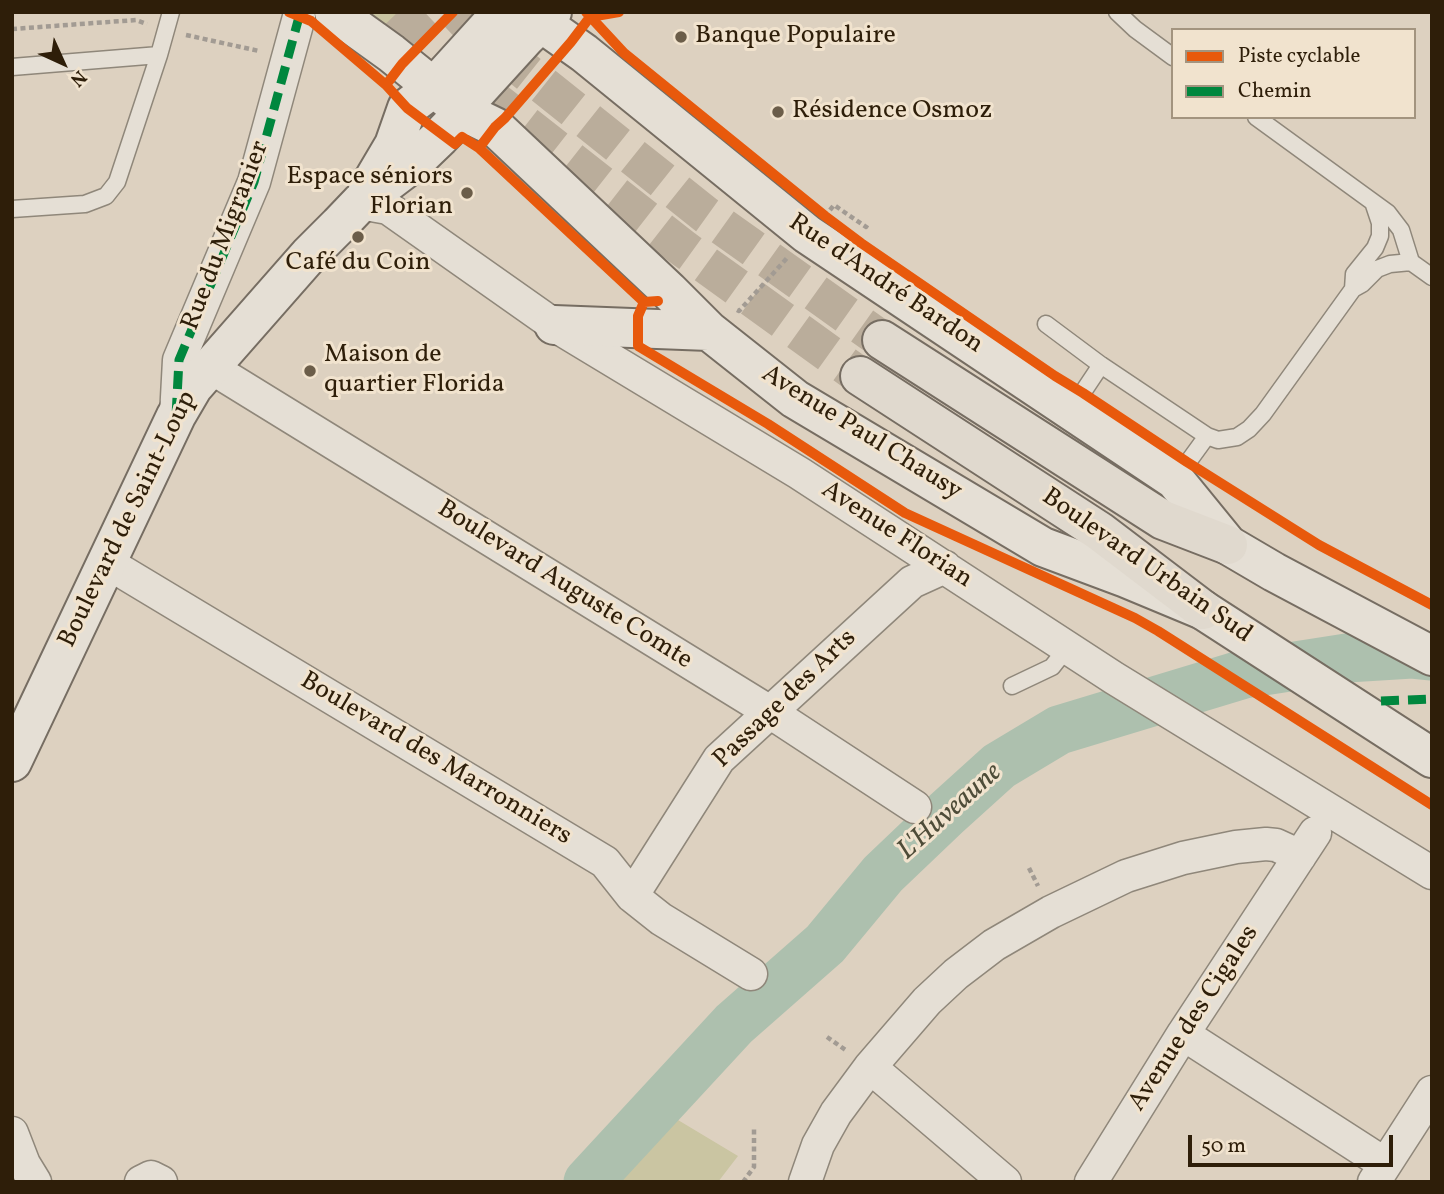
<!DOCTYPE html>
<meta charset="utf-8">
<style>
body{margin:0}
#map{position:relative;width:1444px;height:1194px;overflow:hidden;background:#ddd1c0;font-family:Vollkorn,serif}
canvas{display:block}
.frame{position:absolute;inset:0;border:14px solid #2e1e09;pointer-events:none}
.legend{position:absolute;left:1171px;top:28px;width:245px;height:91px;box-sizing:border-box;background:#f1e3ce;border:2px solid #a3947f;margin:0;padding:9px 12px;list-style:none;font-size:21px;color:#2e1e09}
.legend li{display:flex;align-items:center;gap:14px;height:35px}
.legend b{width:35px;border:2px solid #a3947f}
.north{position:absolute;left:28px;top:28px;width:70px;height:70px;-webkit-text-stroke:5px #f1e3ce;paint-order:stroke;rotate:135deg;font-size:19px;font-weight:700;line-height:28px;text-align:center;color:#2e1e09}
.north::after{content:'';display:block;margin:auto;width:24px;height:32px;background:#2e1e09;clip-path:polygon(50% 0,100% 100%,50% 72%,0 100%)}
.scale{position:absolute;left:1188px;top:1135px;width:205px;height:32px;box-sizing:border-box;border:4px solid #2e1e09;border-top:0;padding-left:9px;font-size:21px;line-height:24px;white-space:nowrap;color:#2e1e09;-webkit-text-stroke:5px #f1e3ce;paint-order:stroke}
</style>
<div id="map">
<canvas width="1444" height="1194"></canvas>
<div class="frame"></div>
<ul class="legend">
<li><b style="height:9px;background:#e8590c"></b>Piste cyclable</li>
<li><b style="height:9px;background:#00873e"></b>Chemin</li>
</ul>
<div class="north">N</div>
<div class="scale">50 m</div>
</div>
<script>
const g = document.querySelector('canvas').getContext('2d');
g.lineJoin = 'round';
function fill(path, color) {
  g.fillStyle = color;
  g.fill(path, 'evenodd');
}
function shape(rows) {
  const path = new Path2D();
  for (const r of rows) {
    path.moveTo(r[0], r[1]);
    for (let i = 2; i < r.length; i += 2) path.lineTo(r[i], r[i + 1]);
  }
  return path;
}
function stroke(path, color, width, dash) {
  g.strokeStyle = color;
  g.lineWidth = width;
  g.lineCap = dash ? 'butt' : 'round';
  g.setLineDash(dash || []);
  g.stroke(path);
}
function drawText(font, color, halo, rows, align = 'center') {
  g.font = font + ' Vollkorn,serif';
  g.lineWidth = 6;
  g.setLineDash([]);
  g.textBaseline = 'middle';
  g.strokeStyle = halo;
  g.fillStyle = color;
  for (const [text, x, y, turn = 0] of rows) {
    g.save();
    g.translate(x, y);
    g.rotate((+turn || 0) * Math.PI / 180);
    g.textAlign = isNaN(turn) ? turn : align;
    if (halo) g.strokeText(text, 0, 0);
    g.fillText(text, 0, 0);
    g.restore();
  }
}
fill(shape([
 [356,12,429,12,397,42],
 [673,1117,738,1156,718,1182,617,1182]
]), '#cac5a2');
stroke(shape([
 [588,1182,734,1024,825,944,883,874,947,813,999,766,1059,730,1244,674,1347,658,1412,654,1432,656]
]), '#adc0ae', 49);
stroke(shape([
 [398,12,448,64,684,249,860,376],
 [457,12,475,31,706,215,882,340]
]), '#baad9b', 38, [38, 19]);
const lane = shape([
 [1117,12,1135,29,1173,57],
 [12,67,159,55],
 [1256,117,1388,213,1401,230,1411,262,1432,277],
 [12,209,85,204,106,196,117,182,159,55,171,12],
 [1353,289,1354,274,1375,248,1380,236,1380,223,1373,202],
 [1046,324,1101,365,1207,436,1218,440,1237,437,1249,429,1263,414,1353,289,1362,284,1377,269,1390,264,1411,262],
 [1071,410,1101,365],
 [1175,480,1207,436],
 [1012,686,1052,667,1067,648]
]);
const street = shape([
 [360,203,388,208,554,325,799,473,1114,678,1432,873],
 [210,367,770,712,915,807],
 [176,416,179,360,254,182,299,17],
 [106,562,605,862,632,896,661,919,751,974],
 [632,896,719,759,912,582,945,567],
 [1183,1034,1385,1164],
 [870,1067,1005,1182],
 [12,1133,24,1164,35,1182],
 [141,1182,151,1177,161,1182],
 [805,1182,818,1145,836,1113,870,1067,927,1001,956,974,994,945,1051,912,1126,876,1183,858,1236,847,1266,844,1276,845,1300,856],
 [1091,1182,1183,1034,1315,833],
 [1374,1182,1432,1092]
]);
const secondary = shape([
 [334,12,391,53,464,112,495,127,669,291,709,331,795,399,1043,547,1126,578,1203,610,1432,758],
 [526,12,584,53,807,234,1175,480,1228,545,1274,572,1432,656],
 [368,189,394,145,407,108,433,88,502,12],
 [554,325,709,331],
 [12,762,176,416,193,387,309,255,339,225,360,203,414,162,440,137,464,112,475,93,526,37,552,12]
]);
const highway = shape([
 [882,340,1163,520,1228,545],
 [860,376,1099,531,1203,610]
]);
stroke(lane, '#8f877a', 19);
stroke(street, '#8f877a', 35);
stroke(secondary, '#766d62', 42);
stroke(highway, '#766d62', 42);
stroke(shape([
 [12,29,136,20,147,24],
 [186,35,259,51],
 [830,210,834,205,866,227,868,224],
 [737,310,739,311,788,257],
 [1029,868,1038,886],
 [827,1037,847,1051],
 [743,1182,754,1167,754,1127]
]), '#a29b93', 4.5, [5, 3.5]);
stroke(lane, '#e5dfd5', 16);
stroke(street, '#e5dfd5', 32);
stroke(secondary, '#e5dfd5', 38);
stroke(highway, '#e0d9ce', 38);
stroke(shape([
 [176,416,179,360,254,182,299,17],
 [1381,701,1432,699]
]), '#00873e', 9, [18, 9]);
stroke(shape([
 [289,12,311,21,386,85],
 [453,12,402,64,386,85,407,108,455,144,462,137,479,148,644,302,658,301],
 [586,12,624,53,825,216,861,243,1055,376,1083,393,1187,462,1319,545,1432,605],
 [479,148,495,127,505,118,571,42,590,17,619,12],
 [644,302,638,316,638,346,768,424,905,513,1135,618,1158,631,1432,805]
]), '#e8590c', 10);
for (const [x, y, r, color] of [
 [681,37,7,"#6b5d49"],
 [778,112,7,"#6b5d49"],
 [467,193,7,"#6b5d49"],
 [358,237,7,"#6b5d49"],
 [310,371,7,"#6b5d49"]
]) {
  const dot = new Path2D();
  dot.arc(x, y, r, 0, 2 * Math.PI);
  g.fillStyle = color;
  g.fill(dot);
  stroke(dot, '#f1e3ce', 2.5);
}
drawText('26px', '#2e1e09', '#f1e3ce', [
 ["Banque Populaire",695,37],
 ["Résidence Osmoz",792,112],
 ["Espace séniors",453,178,"right"],
 ["Florian",453,208,"right"],
 ["Café du Coin",358,264,"center"],
 ["Maison de",324,356],
 ["quartier Florida",324,386]
], 'left');
drawText('26px', '#2e1e09', '#f1e3ce', [
 ["Rue du Migranier",227,236,-69],
 ["Rue d'André Bardon",885,285,34],
 ["Avenue Paul Chausy",861,434,32],
 ["Boulevard de Saint-Loup",129,520,-64],
 ["Avenue Florian",896,536,33],
 ["Boulevard Urbain Sud",1146,567,35],
 ["Boulevard Auguste Comte",564,586,32],
 ["Passage des Arts",786,700,-44],
 ["Boulevard des Marronniers",435,760,31],
 ["Avenue des Cigales",1195,1019,-57]
]);
drawText('italic 28px', '#4e4c38', '#f1e3ce', [
 ["L'Huveaune",951,813,-42]
]);
</script>
